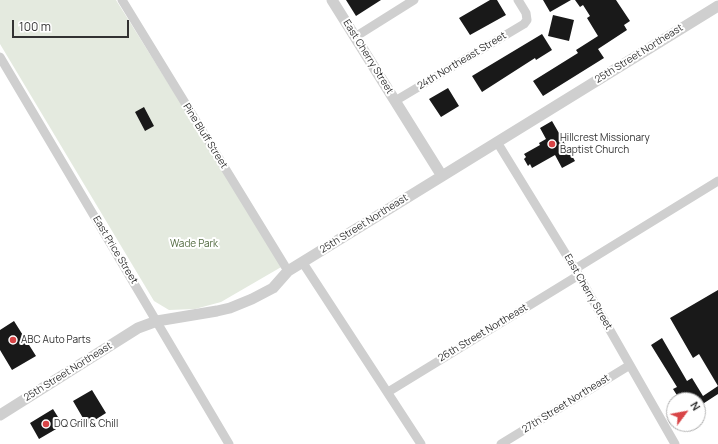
<!DOCTYPE html>
<style>
body{margin:0}
#map{position:relative;width:718px;height:444px;overflow:hidden;background:#fff;font-family:Manrope,sans-serif}
canvas{display:block}
.north{position:absolute;left:666px;top:392px;width:40px;height:40px;box-sizing:border-box;background:#fff;border:1px solid #adadad;border-radius:50%;rotate:58deg;font-size:11px;font-weight:700;line-height:16px;text-align:center;color:#323232}
.north::after{content:'';display:block;margin:auto;width:14px;height:18px;background:#d84547;clip-path:polygon(50% 0,100% 100%,50% 72%,0 100%)}
.scale{position:absolute;left:12px;top:20px;width:117px;height:18px;box-sizing:border-box;border:2px solid #323232;border-top:0;padding-left:5px;font-size:12px;line-height:14px;white-space:nowrap;color:#323232;-webkit-text-stroke:3px #fff;paint-order:stroke}
</style>
<div id="map">
<canvas width="718" height="444"></canvas>
<div class="north">N</div>
<div class="scale">100 m</div>
</div>
<script>
const g = document.querySelector('canvas').getContext('2d');
g.lineJoin = 'round';
function fill(path, color) {
  g.fillStyle = color;
  g.fill(path, 'evenodd');
}
function shape(rows) {
  const path = new Path2D();
  for (const r of rows) {
    path.moveTo(r[0], r[1]);
    for (let i = 2; i < r.length; i += 2) path.lineTo(r[i], r[i + 1]);
  }
  return path;
}
function stroke(path, color, width, dash) {
  g.strokeStyle = color;
  g.lineWidth = width;
  g.lineCap = dash ? 'butt' : 'round';
  g.setLineDash(dash || []);
  g.stroke(path);
}
function drawText(font, color, halo, rows, align = 'center') {
  g.font = font + ' Manrope,sans-serif';
  g.lineWidth = 4;
  g.setLineDash([]);
  g.textBaseline = 'middle';
  g.strokeStyle = halo;
  g.fillStyle = color;
  for (const [text, x, y, turn = 0] of rows) {
    g.save();
    g.translate(x, y);
    g.rotate((+turn || 0) * Math.PI / 180);
    g.textAlign = isNaN(turn) ? turn : align;
    if (halo) g.strokeText(text, 0, 0);
    g.fillText(text, 0, 0);
    g.restore();
  }
}
fill(shape([
 [0,0,116,0,283,266,221,302,195,309,169,310,154,301,0,44]
]), '#e4eadf');
fill(shape([
 [346,0,381,0,356,16],
 [490,0,497,0,506,15,470,35,459,18],
 [543,0,571,0,550,12],
 [575,0,616,0,630,21,624,25,627,30,598,49,604,58,543,96,533,81,578,53,576,50,598,36,587,18,590,16,583,5,580,7],
 [553,15,574,20,569,41,548,36],
 [542,34,552,50,536,60,535,58,482,92,472,76],
 [448,88,459,106,441,117,429,99],
 [144,107,154,126,145,131,135,112],
 [552,121,575,161,562,168,555,155,532,168,530,164,528,166,524,159,526,157,524,154,540,145,539,143,546,139,540,128],
 [718,290,718,386,699,354,693,358,670,318],
 [14,321,36,356,12,370,0,350,0,330],
 [662,338,687,381,692,378,703,396,718,386,718,394,698,407,698,400,680,400,673,389,677,387,651,345],
 [92,390,106,413,87,425,73,401],
 [53,409,63,425,39,439,30,423]
]), '#191919');
stroke(shape([
 [122,0,288,271],
 [355,37,414,0],
 [0,57,229,444],
 [395,101,524,24,527,20,526,13,518,0],
 [497,142,575,269,675,444],
 [303,263,421,444],
 [575,269,718,181],
 [388,392,579,275],
 [501,444,630,365]
]), '#cfcfcf', 9);
stroke(shape([
 [332,0,442,176],
 [0,415,138,328,157,321,217,311,230,308,252,299,273,288,288,271,327,247,718,6]
]), '#cfcfcf', 11);
for (const [x, y, r, color] of [
 [552,144,4,"#d84547"],
 [13,340,4,"#d84547"],
 [46,424,4,"#d84547"]
]) {
  const dot = new Path2D();
  dot.arc(x, y, r, 0, 2 * Math.PI);
  g.fillStyle = color;
  g.fill(dot);
  stroke(dot, '#fff', 1.5);
}
drawText('10px', '#323232', '#fff', [
 ["25th Street Northeast",639,54,-32],
 ["East Cherry Street",368,57,58],
 ["24th Northeast Street",462,61,-31],
 ["Pine Bluff Street",205,136,58],
 ["25th Street Northeast",364,224,-32],
 ["East Price Street",115,250,59],
 ["East Cherry Street",588,292,60],
 ["26th Street Northeast",483,333,-31],
 ["25th Street Northeast",68,372,-32],
 ["27th Street Northeast",566,404,-32]
]);
drawText('10px', '#323232', '#fff', [
 ["Hillcrest Missionary",560,138],
 ["Baptist Church",560,150],
 ["ABC Auto Parts",21,340],
 ["DQ Grill & Chill",54,424]
], 'left');
drawText('10px', '#536b42', '#fff', [
 ["Wade Park",194,244]
]);
</script>
